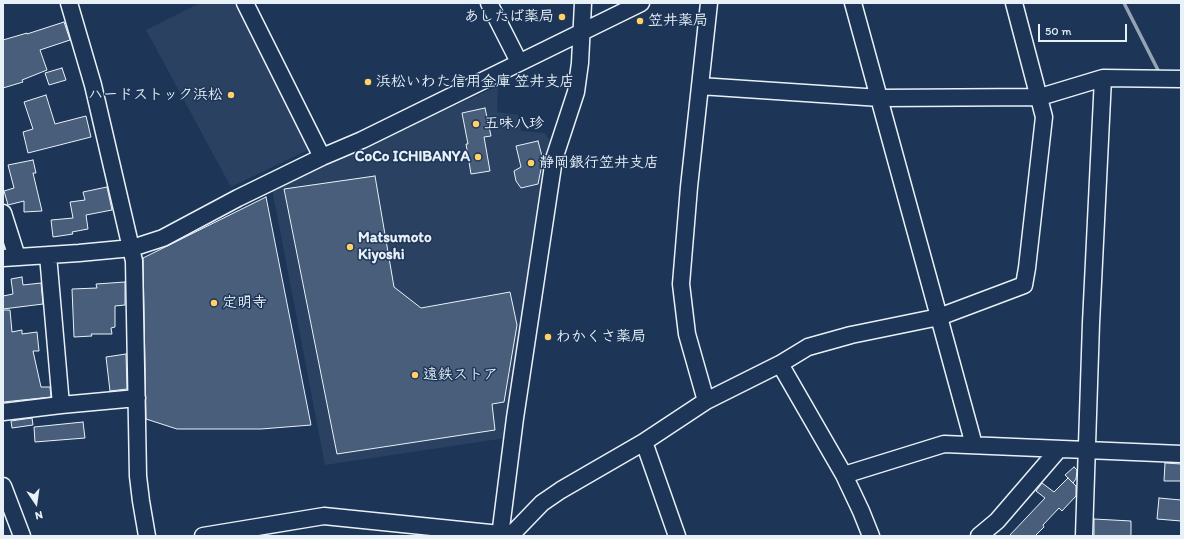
<!DOCTYPE html>
<meta charset="utf-8">
<style>
body{margin:0}
#map{position:relative;width:1184px;height:539px;overflow:hidden;background:#1d3557;font-family:Itim,sans-serif}
canvas{display:block}
.frame{position:absolute;inset:0;border:4px solid #e8f1f8;pointer-events:none}
.north{position:absolute;left:16px;top:483px;width:40px;height:40px;-webkit-text-stroke:3px #1d3557;paint-order:stroke;rotate:167deg;font-size:11px;font-weight:700;line-height:16px;text-align:center;color:#e8f1f8}
.north::after{content:'';display:block;margin:auto;width:14px;height:18px;background:#e8f1f8;clip-path:polygon(50% 0,100% 100%,50% 72%,0 100%)}
.scale{position:absolute;left:1038px;top:24px;width:89px;height:18px;box-sizing:border-box;border:2px solid #e8f1f8;border-top:0;padding-left:5px;font-size:12px;line-height:14px;white-space:nowrap;color:#e8f1f8;-webkit-text-stroke:3px #1d3557;paint-order:stroke}
</style>
<div id="map">
<canvas width="1184" height="539"></canvas>
<div class="frame"></div>
<div class="north">N</div>
<div class="scale">50 m</div>
</div>
<script>
const g = document.querySelector('canvas').getContext('2d');
g.lineJoin = 'round';
function fill(path, color) {
  g.fillStyle = color;
  g.fill(path, 'evenodd');
}
function shape(rows) {
  const path = new Path2D();
  for (const r of rows) {
    path.moveTo(r[0], r[1]);
    for (let i = 2; i < r.length; i += 2) path.lineTo(r[i], r[i + 1]);
  }
  return path;
}
function stroke(path, color, width, dash) {
  g.strokeStyle = color;
  g.lineWidth = width;
  g.lineCap = dash ? 'butt' : 'round';
  g.setLineDash(dash || []);
  g.stroke(path);
}
function drawText(font, color, halo, rows, align = 'center') {
  g.font = font + ' Itim,"Klee One",sans-serif';
  g.lineWidth = 3;
  g.setLineDash([]);
  g.textBaseline = 'middle';
  g.strokeStyle = halo;
  g.fillStyle = color;
  for (const [text, x, y, turn = 0] of rows) {
    g.save();
    g.translate(x, y);
    g.rotate((+turn || 0) * Math.PI / 180);
    g.textAlign = isNaN(turn) ? turn : align;
    if (halo) g.strokeText(text, 0, 0);
    g.fillText(text, 0, 0);
    g.restore();
  }
}
fill(shape([
 [200,3,237,3,310,149,231,187,146,30],
 [498,86,497,112,518,115,521,131,545,133,552,144,506,438,325,465,272,189]
]), '#2a4162');
stroke(shape([
 [1124,3,1160,74]
]), '#95a4b5', 3.5);
const building = shape([
 [64,22,70,40,40,50,47,70,22,80,23,82,3,88,3,40,27,33,27,34,64,22],
 [62,68,66,80,49,85,45,73,62,68],
 [46,95,55,124,86,116,91,137,28,153,23,132,33,129,24,102,46,95],
 [485,108,491,136,484,137,490,171,471,174,466,144,468,144,462,113,485,108],
 [538,141,543,160,538,184,521,188,516,181,514,171,521,167,516,146,538,141],
 [33,160,36,173,33,173,42,211,24,212,24,201,8,205,4,191,14,188,8,165,33,160],
 [375,176,394,287,421,308,510,292,517,325,504,402,492,404,495,430,337,454,284,189,375,176],
 [107,187,112,210,86,215,88,229,72,232,73,234,53,237,51,220,73,218,70,202,85,200,83,192,107,187],
 [266,197,311,425,261,429,177,429,146,419,143,258,266,197],
 [22,277,23,285,41,283,43,304,3,309,3,296,13,294,11,279,22,277],
 [125,282,125,305,115,306,115,327,111,328,112,334,91,334,92,336,74,337,72,289,97,288,96,284,125,282],
 [3,310,10,310,12,332,22,330,22,334,37,332,39,351,33,351,41,387,50,387,51,397,3,402,3,310],
 [126,354,127,389,110,391,106,357,126,354],
 [32,418,33,425,12,428,11,421,32,418],
 [83,422,85,438,35,442,34,427,83,422],
 [1165,463,1181,464,1181,481,1164,481,1165,463],
 [1074,467,1077,470,1076,479,1073,483,1065,475,1074,467],
 [1068,478,1076,486,1076,496,1062,511,1059,508,1043,525,1044,527,1035,536,1009,536,1045,498,1036,491,1042,483,1054,492,1068,478],
 [1159,498,1181,500,1181,521,1157,519,1159,498],
 [1094,519,1131,521,1131,536,1094,536,1094,519]
]);
fill(building, '#495e7a');
stroke(building, '#e8f1f8', 1);
const minor = shape([
 [69,3,93,85,134,261,138,476,141,501,147,536],
 [245,3,322,157],
 [489,3,519,62],
 [709,3,700,86,880,98,1040,97,1103,78,1091,323,1084,536],
 [853,3,939,317,1024,285,1027,268,1044,117,1014,3],
 [1103,78,1181,79],
 [700,86,689,187,681,284,687,334,706,401,780,364,844,475],
 [3,213,17,257],
 [48,255,61,405],
 [3,258,79,253,132,248,163,238,238,198,322,157,362,140,641,3],
 [780,364,808,347,851,335,939,317,974,445],
 [3,412,61,405,137,398],
 [644,442,677,536],
 [3,486,22,536],
 [500,533,512,534,542,503,561,490,644,442,706,401],
 [203,536,324,516,500,534],
 [500,536,515,418,554,159,576,92,580,63,583,3],
 [871,536,861,511,844,475,944,444,1181,454],
 [979,536,997,521,1059,449]
]);
stroke(minor, '#e8f1f8', 19);
stroke(minor, '#1d3557', 16);
for (const [x, y, r, color] of [
 [562,17,4,"#ffd166"],
 [640,21,4,"#ffd166"],
 [368,82,4,"#ffd166"],
 [231,95,4,"#ffd166"],
 [476,124,4,"#ffd166"],
 [478,157,4,"#ffd166"],
 [531,163,4,"#ffd166"],
 [350,247,4,"#ffd166"],
 [214,303,4,"#ffd166"],
 [548,337,4,"#ffd166"],
 [415,375,4,"#ffd166"]
]) {
  const dot = new Path2D();
  dot.arc(x, y, r, 0, 2 * Math.PI);
  g.fillStyle = color;
  g.fill(dot);
  stroke(dot, '#1d3557', 1.5);
}
drawText('bold 15px', '#e8f1f8', '#1d3557', [
 ["あしたば薬局",554,17,"right"],
 ["笠井薬局",648,21],
 ["浜松いわた信用金庫 笠井支店",376,82],
 ["ハードストック浜松",223,95,"right"],
 ["五味八珍",484,124],
 ["CoCo ICHIBANYA",470,157,"right"],
 ["静岡銀行笠井支店",539,163],
 ["Matsumoto",358,238],
 ["Kiyoshi",358,255],
 ["定明寺",222,303],
 ["わかくさ薬局",556,337],
 ["遠鉄ストア",423,375]
], 'left');
</script>
